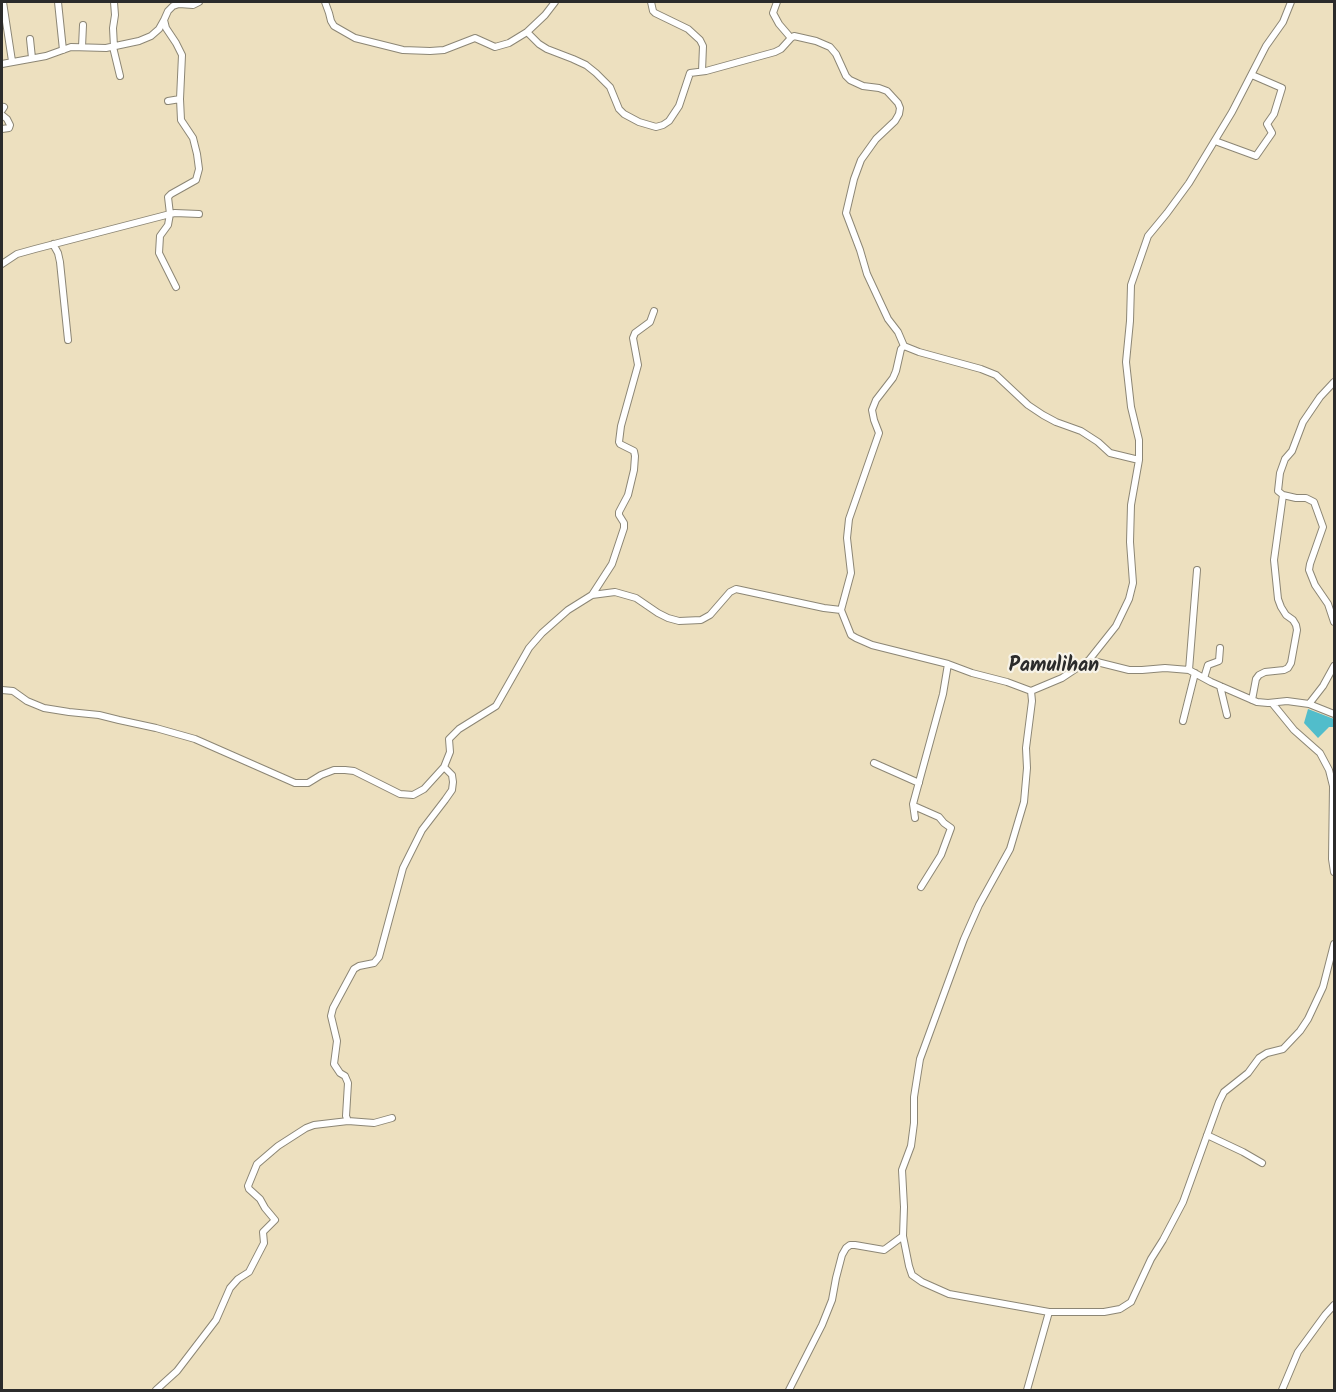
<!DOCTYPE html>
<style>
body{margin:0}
#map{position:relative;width:1336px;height:1392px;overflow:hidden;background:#ede0bf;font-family:Kalam,sans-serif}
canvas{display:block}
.frame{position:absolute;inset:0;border:3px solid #2b2b2b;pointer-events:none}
</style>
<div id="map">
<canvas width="1336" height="1392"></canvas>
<div class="frame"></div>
</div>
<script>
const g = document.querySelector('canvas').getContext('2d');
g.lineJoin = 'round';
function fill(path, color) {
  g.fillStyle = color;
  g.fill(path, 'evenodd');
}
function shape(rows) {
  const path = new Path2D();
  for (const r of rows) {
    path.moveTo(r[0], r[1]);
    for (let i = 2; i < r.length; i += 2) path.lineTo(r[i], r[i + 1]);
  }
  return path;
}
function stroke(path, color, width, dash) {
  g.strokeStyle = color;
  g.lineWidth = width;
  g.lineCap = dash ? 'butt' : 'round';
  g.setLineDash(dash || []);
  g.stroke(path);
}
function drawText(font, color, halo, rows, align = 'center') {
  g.font = font + ' Kalam,sans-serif';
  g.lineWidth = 4.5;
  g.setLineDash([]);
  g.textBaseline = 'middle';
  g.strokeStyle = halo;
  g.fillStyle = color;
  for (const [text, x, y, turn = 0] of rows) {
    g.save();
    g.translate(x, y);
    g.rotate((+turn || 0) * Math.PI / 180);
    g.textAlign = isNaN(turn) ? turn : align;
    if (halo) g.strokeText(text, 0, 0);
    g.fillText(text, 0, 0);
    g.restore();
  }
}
fill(shape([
 [1308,709,1334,719,1334,727,1329,727,1318,738,1304,723]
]), '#51bdcb');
const street = shape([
 [3,2,12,61],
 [58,2,63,50],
 [325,2,329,13,331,21,334,26,355,38,403,50,430,51,444,50,475,38,495,47,509,43,527,32,545,15,555,2],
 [651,2,653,11,655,13,688,29,700,40,703,46,702,71],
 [777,2,773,13,779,24,791,38],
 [527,32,539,44,547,49,573,59,586,65,596,73,610,87,619,109,624,114,639,122,656,127,663,125,669,121,679,106,690,73,706,71,775,52,781,49,791,38,794,36,816,41,830,47,836,54,846,76,850,80,863,86,879,88,887,91,898,103,900,108,899,114,895,121,876,139,861,160,854,179,846,213,860,250,867,274,888,319,898,332,904,346,919,352,981,369,996,375,1028,405,1043,415,1056,422,1081,431,1098,442,1110,453,1139,460],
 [30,39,32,58],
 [82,47,83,25],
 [113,47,120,76],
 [114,47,113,28,115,15,114,2],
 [2,64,46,56,71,47,106,48,139,41,151,36,159,29,164,20],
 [168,101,180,99],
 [2,110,4,107],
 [2,115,7,119,10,125,9,128,2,129],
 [1215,141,1256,156,1272,133,1267,124,1274,114,1282,88,1252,75],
 [53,244,58,253,60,262,68,340],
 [2,264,17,254,35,249,170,214,168,197,171,194,196,180,199,169,197,154,193,138,181,120,180,99,182,55,176,43,166,28,164,20,168,11,173,6,179,4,193,5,199,2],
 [176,287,159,253,160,236,168,225,170,214,175,213,199,214],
 [1283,495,1296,498,1306,498,1314,502,1323,527,1310,564,1309,570,1315,585,1328,604,1334,622],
 [592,595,612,564,624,528,624,523,619,515,619,512,628,495,634,470,635,456,634,451,620,444,619,442,621,426,638,365,633,338,635,333,650,322,654,311],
 [841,610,851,573,847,538,849,519,879,433,874,420,872,410,876,400,893,378,896,371,901,349,904,346],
 [1089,660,1116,626,1129,599,1133,583,1130,542,1131,505,1139,460,1139,440,1131,407,1126,362,1130,321,1131,285,1148,236,1167,213,1189,183,1232,112,1266,46,1283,22,1291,2],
 [1189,670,1197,570],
 [1204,678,1208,665,1219,661,1220,648],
 [1220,686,1227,715],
 [2,690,13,691,27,701,44,708,69,712,99,715,119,720,156,728,195,739,295,783,308,783,321,775,334,770,345,770,354,771,400,794,413,795,424,789,444,767,450,752,449,739,459,729,496,706,529,648,542,633,568,610,592,595,615,592,636,598,658,613,668,618,679,621,701,620,710,615,730,592,736,589,824,608,841,610,851,635,856,638,872,645,948,664,972,673,1007,682,1031,691,1062,678,1089,660,1129,670,1142,670,1165,668,1189,670,1211,682,1257,702,1268,703,1287,701,1309,704,1334,714],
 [1252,700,1256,679,1259,675,1265,672,1284,670,1288,668,1291,663,1297,630,1296,625,1293,620,1286,615,1281,607,1278,599,1274,560,1283,495,1278,491,1280,473,1285,459,1292,451,1303,422,1320,397,1334,382],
 [1272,703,1294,730,1320,753,1329,770,1333,786,1332,859,1334,872],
 [1309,704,1323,686,1334,666],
 [1183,721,1195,673],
 [874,763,919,783],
 [914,806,939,817,944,823,951,828,941,855,921,887],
 [915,818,913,804,943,694,948,664],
 [348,1121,374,1123,392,1118],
 [1207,1135,1243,1152,1262,1163],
 [903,1236,909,1266,912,1275,922,1282,949,1294,1049,1312],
 [156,1390,177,1371,216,1320,230,1288,238,1279,249,1272,264,1243,263,1232,275,1220,265,1208,260,1199,249,1189,248,1186,257,1164,278,1146,306,1128,314,1125,348,1121,346,1116,348,1083,345,1076,340,1073,334,1064,337,1041,331,1016,333,1008,354,969,359,966,374,963,379,957,403,868,422,830,445,800,452,790,453,782,452,775,444,767],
 [789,1390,822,1325,832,1300,836,1278,842,1255,846,1248,850,1245,855,1245,884,1250,903,1236,904,1207,902,1170,911,1146,914,1123,914,1097,920,1059,964,939,979,905,1010,849,1024,802,1027,768,1026,748,1032,701,1031,691],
 [1027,1390,1049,1312,1104,1312,1120,1309,1131,1302,1151,1259,1163,1240,1183,1202,1219,1102,1224,1092,1248,1073,1259,1058,1267,1053,1283,1049,1300,1031,1308,1019,1323,987,1334,944],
 [1282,1390,1298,1352,1325,1315,1334,1305]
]);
stroke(street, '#8c8675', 8);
stroke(street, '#fff', 6);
drawText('bold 20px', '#2b2b2b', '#f7f3e8', [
 ["Pamulihan",1054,668]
]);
</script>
